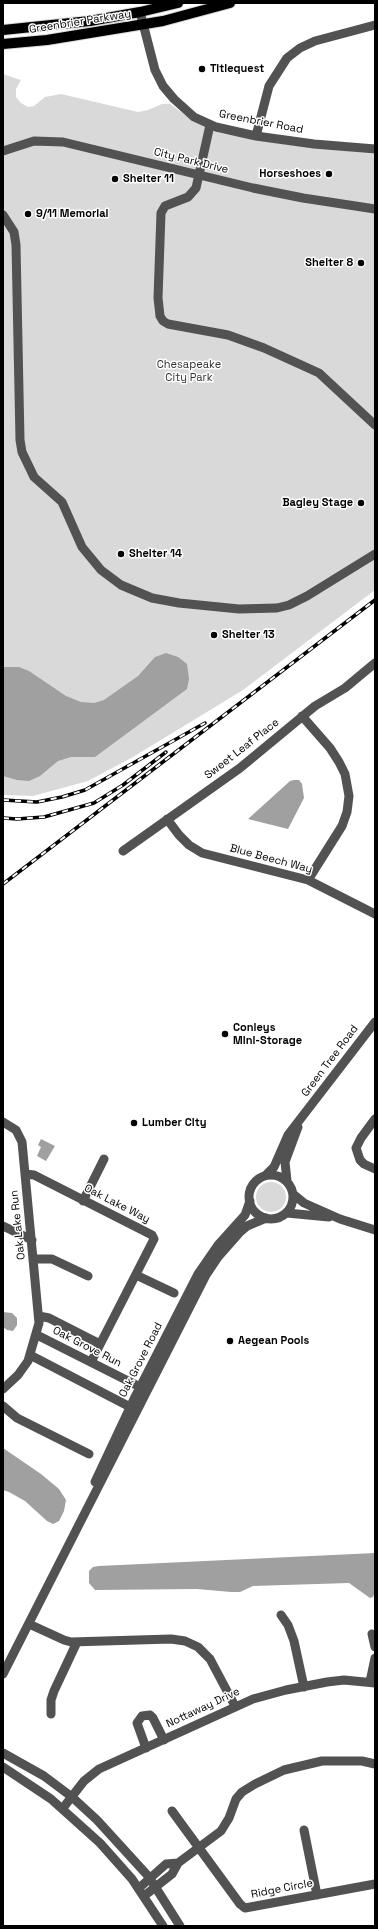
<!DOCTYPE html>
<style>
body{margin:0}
#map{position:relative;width:378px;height:1929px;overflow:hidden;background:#fff;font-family:"Space Grotesk",sans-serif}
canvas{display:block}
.frame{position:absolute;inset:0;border:4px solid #000;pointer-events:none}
</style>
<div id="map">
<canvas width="378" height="1929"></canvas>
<div class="frame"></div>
</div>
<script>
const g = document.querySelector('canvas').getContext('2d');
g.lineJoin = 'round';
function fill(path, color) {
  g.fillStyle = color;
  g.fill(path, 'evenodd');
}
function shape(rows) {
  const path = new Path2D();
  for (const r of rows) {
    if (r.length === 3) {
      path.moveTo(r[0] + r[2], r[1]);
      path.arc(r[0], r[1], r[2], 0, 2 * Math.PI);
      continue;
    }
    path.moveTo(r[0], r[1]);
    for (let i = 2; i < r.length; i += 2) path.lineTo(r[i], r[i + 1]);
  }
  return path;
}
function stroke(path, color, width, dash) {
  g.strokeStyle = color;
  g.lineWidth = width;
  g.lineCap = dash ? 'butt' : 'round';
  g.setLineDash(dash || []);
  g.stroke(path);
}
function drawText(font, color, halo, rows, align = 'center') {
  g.font = font + ' "Space Grotesk",sans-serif';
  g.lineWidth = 3;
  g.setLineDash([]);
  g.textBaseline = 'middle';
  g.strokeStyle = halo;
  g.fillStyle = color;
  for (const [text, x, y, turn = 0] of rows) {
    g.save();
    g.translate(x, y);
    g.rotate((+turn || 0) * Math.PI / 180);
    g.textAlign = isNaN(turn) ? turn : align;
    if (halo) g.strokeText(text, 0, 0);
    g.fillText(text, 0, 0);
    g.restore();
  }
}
fill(shape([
 [3,74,21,80,16,89,16,97,21,103,28,107,34,106,45,97,61,94,138,112,148,110,162,104,170,104,192,120,220,133,288,145,375,154,375,590,243,690,133,757,88,781,33,796,3,795],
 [271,1197,15]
]), '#d9d9d9');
fill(shape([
 [166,653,178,657,187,664,189,679,187,689,95,757,71,757,58,761,40,776,29,781,17,780,3,776,3,667,19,667,29,671,66,696,81,702,94,703,104,700,138,676,155,657],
 [294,780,299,780,302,784,304,798,288,829,248,819,290,781],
 [41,1139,55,1146,46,1161,37,1156,41,1147,38,1145],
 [3,1312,12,1313,17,1318,17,1325,13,1331,7,1330,3,1327],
 [3,1448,41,1474,59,1489,66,1500,64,1511,59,1521,53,1524,47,1521,25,1501,9,1492,3,1490],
 [375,1553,375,1592,373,1597,370,1598,349,1583,253,1586,240,1592,231,1592,197,1589,95,1590,89,1583,89,1571,93,1567,99,1566]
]), '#a0a0a0');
const major = shape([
 [3,30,90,21,140,12,178,3],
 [3,44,47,40,163,21,230,3]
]);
stroke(major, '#dbdbdb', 12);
stroke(shape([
 [140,12,155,70,163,86,174,99,194,117,216,127,256,136,314,144,375,149],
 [210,125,196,188,188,197,165,206,161,213,158,298,160,316,163,321,168,324,228,335,264,348,319,373,375,425],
 [256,136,269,86,287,58,300,48,315,41,375,25],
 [3,151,34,141,63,142,253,188,303,198,375,209],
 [3,215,14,232,16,245,20,440,22,452,34,477,62,502,82,547,101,570,121,585,152,598,179,603,239,609,277,608,289,605,307,596,375,554],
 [302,716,330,748,339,762,345,774,349,796,347,812,342,826,308,880],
 [167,819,179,835,189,845,202,853,308,880,375,914],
 [123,851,240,768,315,706,345,688,375,663],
 [375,1119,361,1138,356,1148,360,1160,364,1164,375,1169],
 [3,1122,16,1130,22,1142,39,1323,28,1361,18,1375,3,1389],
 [25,1174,34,1175,152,1235,154,1239,91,1362],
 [271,1197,22],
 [266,1175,274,1167,288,1135,375,1022],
 [287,1181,285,1162,298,1127],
 [293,1194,304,1203,340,1219,375,1230],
 [83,1201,104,1159],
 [287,1213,329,1217],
 [3,1226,32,1240],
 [34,1259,52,1259,88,1276],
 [136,1275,174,1293],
 [39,1316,49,1318,100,1344],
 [37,1335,146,1390],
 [30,1355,136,1410],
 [3,1406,17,1418,89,1454],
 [95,1482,135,1397,198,1274,218,1245,245,1215,250,1201],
 [281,1615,288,1625,294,1641,304,1687],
 [29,1624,64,1640,71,1642,171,1639,185,1641,198,1647,210,1659,235,1706],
 [372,1634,375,1647],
 [3,1674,206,1275,218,1257,240,1232,247,1226,266,1218],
 [370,1682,375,1658],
 [51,1714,51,1700,54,1691,77,1642],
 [146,1748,137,1723,142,1716,150,1715,153,1718,164,1740],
 [3,1753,44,1776,72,1797,97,1820,149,1877,180,1926],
 [3,1767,51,1799,100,1843,132,1879,163,1926],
 [63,1808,84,1781,99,1769,253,1699,286,1690,327,1682,344,1680,375,1683],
 [172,1811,240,1904,245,1908,375,1884],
 [304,1830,317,1895],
 [139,1888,166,1864,178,1863],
 [144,1896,172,1874,178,1863,221,1831,229,1818,236,1799,242,1792,255,1784,284,1770,322,1761,362,1761,375,1764]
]), '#525252', 9);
stroke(major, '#000', 10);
const rail = shape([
 [3,800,37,802,62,797,85,790,205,723],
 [3,818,17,819,44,817,94,803,123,785,166,752],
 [3,884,375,600]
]);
stroke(rail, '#000', 3.5);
stroke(rail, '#fff', 2, [6]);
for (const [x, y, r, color] of [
 [202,69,4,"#000"],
 [329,174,4,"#000"],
 [115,179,4,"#000"],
 [28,214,4,"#000"],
 [361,263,4,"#000"],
 [361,503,4,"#000"],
 [121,554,4,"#000"],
 [214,635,4,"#000"],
 [225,1034,4,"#000"],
 [134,1123,4,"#000"],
 [230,1341,4,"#000"]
]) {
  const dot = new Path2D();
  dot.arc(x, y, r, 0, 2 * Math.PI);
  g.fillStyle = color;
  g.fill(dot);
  stroke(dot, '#fff', 1.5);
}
drawText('11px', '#000', '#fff', [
 ["Greenbrier Parkway",80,22,-9],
 ["Greenbrier Road",261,122,11],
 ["City Park Drive",191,161,14],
 ["Sweet Leaf Place",242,749,-38],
 ["Blue Beech Way",271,859,15],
 ["Green Tree Road",330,1061,-53],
 ["Oak Lake Way",117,1204,27],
 ["Oak Lake Run",18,1225,-96],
 ["Oak Grove Run",87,1347,27],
 ["Oak Grove Road",141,1360,-63],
 ["Nottaway Drive",203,1708,-25],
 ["Ridge Circle",282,1889,-11]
]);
drawText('bold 11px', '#000', '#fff', [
 ["Titlequest",210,69],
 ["Horseshoes",321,174,"right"],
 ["Shelter 11",123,179],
 ["9/11 Memorial",36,214],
 ["Shelter 8",353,263,"right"],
 ["Bagley Stage",353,503,"right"],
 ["Shelter 14",129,554],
 ["Shelter 13",222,635],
 ["Conleys",233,1028],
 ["Mini-Storage",233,1041],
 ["Lumber City",142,1123],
 ["Aegean Pools",238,1341]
], 'left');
drawText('11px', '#303030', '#fff', [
 ["Chesapeake",189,365],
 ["City Park",189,378]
]);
</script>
